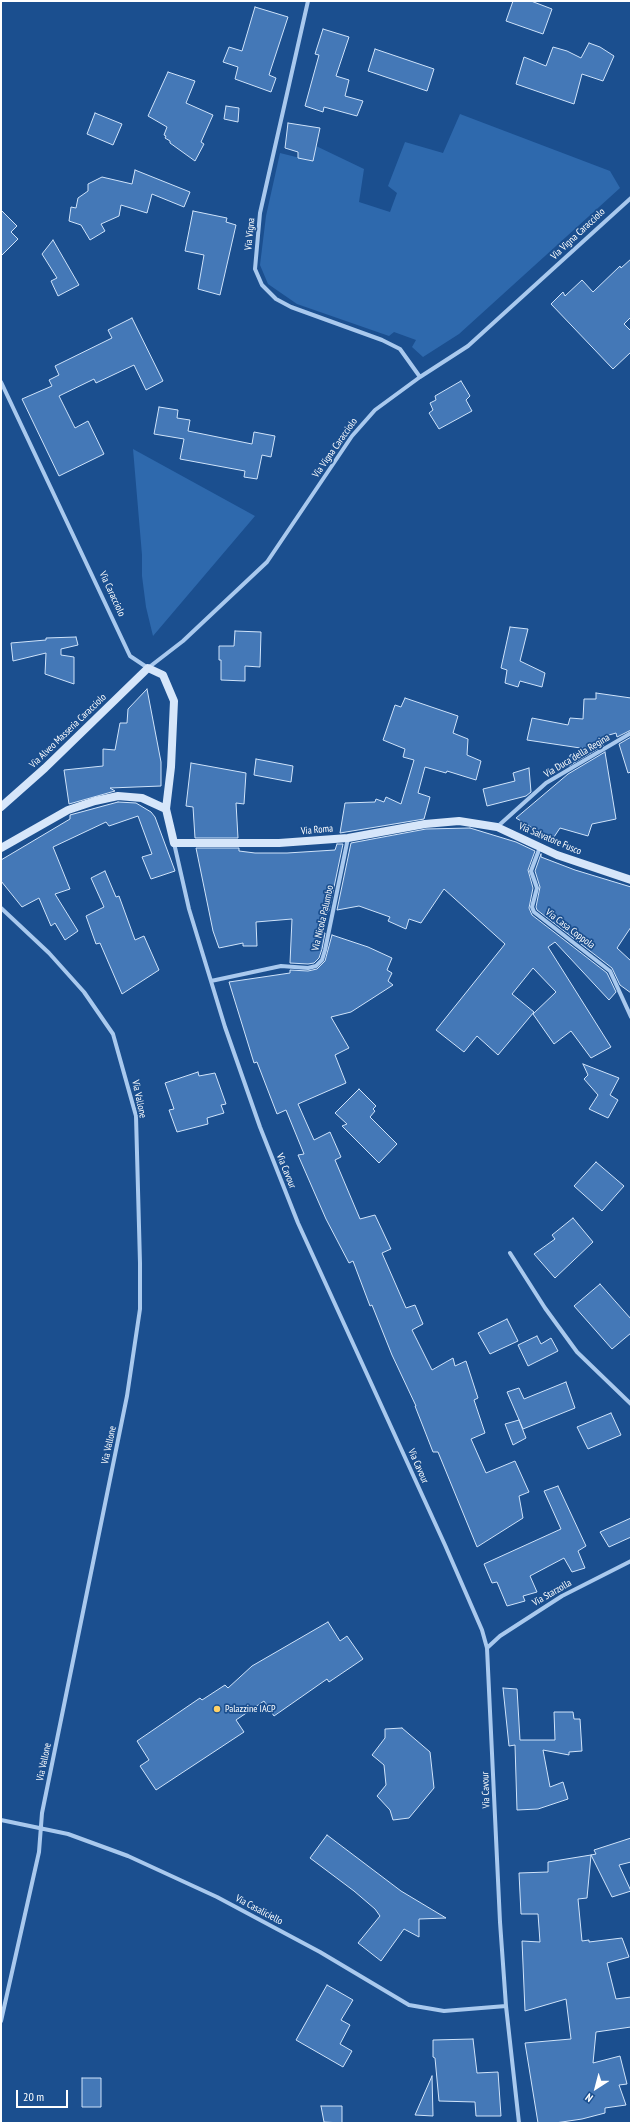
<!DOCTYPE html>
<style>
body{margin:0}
#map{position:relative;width:632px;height:2124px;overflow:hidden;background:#1b4f8f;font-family:"PT Sans Narrow",sans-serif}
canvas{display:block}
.frame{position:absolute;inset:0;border:2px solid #fff;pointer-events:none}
.north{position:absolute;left:576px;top:2068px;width:40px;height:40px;-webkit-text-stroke:3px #1b4f8f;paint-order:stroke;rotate:216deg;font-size:11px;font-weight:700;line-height:16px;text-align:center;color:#fff}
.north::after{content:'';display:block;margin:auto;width:14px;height:18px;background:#fff;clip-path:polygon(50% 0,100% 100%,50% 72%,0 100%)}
.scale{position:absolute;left:16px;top:2090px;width:52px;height:18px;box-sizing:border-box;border:2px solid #fff;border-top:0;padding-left:5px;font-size:12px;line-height:14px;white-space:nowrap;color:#fff;-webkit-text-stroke:3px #1b4f8f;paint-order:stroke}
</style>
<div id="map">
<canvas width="632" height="2124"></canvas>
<div class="frame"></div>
<div class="north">N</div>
<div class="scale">20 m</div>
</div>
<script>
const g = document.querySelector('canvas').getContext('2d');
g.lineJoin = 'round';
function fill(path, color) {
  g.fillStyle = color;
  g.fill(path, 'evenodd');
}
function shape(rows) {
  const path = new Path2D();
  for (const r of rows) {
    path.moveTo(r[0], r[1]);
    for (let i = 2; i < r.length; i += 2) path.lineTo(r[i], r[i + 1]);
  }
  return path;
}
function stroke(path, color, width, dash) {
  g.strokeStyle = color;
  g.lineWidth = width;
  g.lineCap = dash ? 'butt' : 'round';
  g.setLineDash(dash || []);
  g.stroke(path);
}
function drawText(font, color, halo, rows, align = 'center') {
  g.font = font + ' "PT Sans Narrow",sans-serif';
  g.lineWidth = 3.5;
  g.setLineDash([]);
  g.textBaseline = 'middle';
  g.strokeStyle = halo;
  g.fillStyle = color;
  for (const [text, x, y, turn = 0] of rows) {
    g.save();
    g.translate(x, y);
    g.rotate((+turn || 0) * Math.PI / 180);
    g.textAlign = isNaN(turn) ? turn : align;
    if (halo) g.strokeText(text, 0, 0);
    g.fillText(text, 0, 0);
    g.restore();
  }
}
fill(shape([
 [460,114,610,171,620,188,459,334,423,357,412,347,416,340,394,332,389,336,297,304,268,284,260,265,266,216,280,153,312,161,316,146,364,169,359,202,390,212,397,193,388,186,405,142,443,153],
 [133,449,255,516,153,636,146,607,142,576,142,555]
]), '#2e69ad');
const building = shape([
 [513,1,531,1,552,9,543,34,506,21,513,1],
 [255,7,288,17,269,75,276,78,271,92,235,79,238,67,223,62,229,47,242,51,255,7],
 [323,29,349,37,336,76,349,80,345,96,363,101,357,116,324,107,323,112,305,106,319,55,315,54,323,29],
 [589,43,600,47,614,56,603,81,582,74,574,104,516,84,524,57,546,66,553,47,567,51,581,58,589,43],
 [375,49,434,69,427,91,368,71,375,49],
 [168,72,195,81,186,103,213,115,201,142,204,144,195,161,170,143,170,141,165,138,166,136,164,135,167,127,148,116,168,72],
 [226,106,239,108,238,122,224,119,226,106],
 [95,113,122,124,113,145,87,134,95,113],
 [288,123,320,128,313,161,298,158,298,152,285,148,288,123],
 [135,170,190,192,184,207,152,194,147,213,121,205,119,216,101,224,105,231,90,240,81,225,69,221,71,207,76,208,78,198,88,191,88,184,102,177,132,184,135,170],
 [1,210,17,226,11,232,18,239,1,256,1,210],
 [193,211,227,218,226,222,236,225,220,295,198,289,204,255,185,251,193,211],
 [53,240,79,285,58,296,51,281,57,278,42,254,53,240],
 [631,259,631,317,624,324,631,331,631,352,613,369,551,304,563,292,565,296,582,280,593,292,620,266,621,268,631,259],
 [132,318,163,381,146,390,134,365,96,383,94,379,59,396,75,428,88,421,104,454,59,476,22,399,52,386,49,380,59,375,55,366,112,338,108,330,132,318],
 [461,381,470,396,466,400,472,411,439,429,429,413,433,410,430,403,436,400,435,396,461,381],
 [159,407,178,410,177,418,190,420,188,431,252,444,254,432,275,436,271,457,262,455,257,479,244,477,245,471,180,459,184,439,154,434,159,407],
 [510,627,528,629,520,661,545,673,542,687,520,681,518,687,505,683,507,670,501,668,510,627],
 [235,631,261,632,260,667,245,666,245,681,221,680,221,660,219,660,219,646,234,646,235,631],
 [76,637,78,645,61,649,61,655,74,657,74,684,45,674,46,653,13,661,11,643,46,640,46,638,76,637],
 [147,689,161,762,161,786,110,788,115,791,69,804,64,770,103,766,103,749,115,750,120,723,127,723,128,709,147,689],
 [596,693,631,698,631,730,617,737,616,733,602,737,604,745,569,766,570,755,587,749,527,740,532,718,568,725,570,718,583,719,584,699,596,699,596,693],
 [405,698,458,716,453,733,468,739,467,755,481,761,476,780,447,771,446,773,425,767,418,793,430,797,424,819,340,833,345,803,375,802,376,799,384,802,386,797,401,804,414,760,403,757,405,749,383,740,395,705,401,707,405,698],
 [631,737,631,772,628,773,619,744,631,737],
 [605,752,616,819,592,824,588,836,560,828,552,840,516,818,568,774,605,752],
 [256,759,293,766,291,782,254,775,256,759],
 [191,763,246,773,244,804,236,803,238,838,195,838,193,807,186,806,191,763],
 [529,768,531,792,526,796,487,806,483,789,515,781,513,773,529,768],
 [118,802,136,803,151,812,155,817,175,871,151,879,142,857,152,854,138,816,109,826,106,822,53,847,70,889,55,894,78,931,65,940,55,923,51,926,39,898,22,907,1,881,1,860,70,819,70,815,118,802],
 [470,828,516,842,535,851,528,870,533,888,529,908,532,915,607,973,616,992,609,1000,555,942,548,947,611,1047,591,1058,571,1031,554,1044,533,1014,556,992,533,968,512,994,534,1012,498,1055,477,1036,464,1052,436,1030,505,944,444,889,421,923,409,919,406,929,388,921,390,917,359,906,337,910,351,843,426,829,470,828],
 [337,844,343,844,329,911,327,912,321,932,325,933,322,949,319,958,314,963,308,964,290,963,292,919,256,922,257,946,243,946,243,943,219,948,213,931,196,848,239,848,239,851,255,853,287,853,335,850,337,844],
 [541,854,541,857,575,870,631,887,631,927,617,948,631,961,631,993,620,985,612,968,537,910,536,907,540,887,535,871,541,854],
 [105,871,116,897,119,896,135,940,144,936,159,970,122,994,100,943,96,944,86,916,104,907,91,878,105,871],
 [332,935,368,947,392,958,387,970,392,973,388,981,393,985,351,1012,331,1017,349,1048,335,1055,346,1083,298,1104,314,1140,330,1132,341,1157,335,1160,360,1219,375,1215,391,1249,382,1253,406,1308,415,1305,423,1324,412,1330,432,1370,453,1358,455,1366,466,1361,478,1398,474,1400,485,1433,471,1439,486,1473,515,1461,529,1492,519,1496,523,1518,477,1547,438,1452,433,1452,415,1406,416,1406,392,1355,372,1305,370,1306,353,1261,349,1263,326,1219,298,1155,304,1154,286,1110,277,1114,257,1062,254,1063,229,982,290,973,290,970,308,971,317,969,325,961,332,935],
 [583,1064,619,1078,610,1095,618,1100,608,1118,589,1109,598,1095,584,1079,588,1075,583,1064],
 [198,1072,199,1076,215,1073,226,1104,221,1105,224,1113,207,1118,208,1124,177,1132,169,1110,174,1109,165,1083,198,1072],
 [359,1089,376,1106,373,1109,375,1111,370,1117,397,1144,379,1163,342,1126,347,1124,335,1113,359,1089],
 [596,1162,624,1186,602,1211,574,1186,596,1162],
 [573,1218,593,1242,555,1278,534,1254,555,1239,552,1235,573,1218],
 [600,1284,631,1319,631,1333,612,1349,574,1306,600,1284],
 [507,1319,518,1341,490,1354,478,1333,507,1319],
 [537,1336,541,1344,551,1338,558,1351,528,1366,518,1345,537,1336],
 [566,1382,575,1408,523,1429,507,1392,519,1388,524,1399,566,1382],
 [611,1413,621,1435,588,1449,577,1427,611,1413],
 [519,1420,526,1438,513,1445,505,1424,519,1420],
 [558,1486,586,1546,578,1551,585,1568,572,1572,564,1558,530,1576,537,1592,523,1596,525,1601,507,1606,497,1582,492,1583,484,1564,561,1529,544,1491,558,1486],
 [631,1518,631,1537,609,1547,600,1532,631,1518],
 [328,1622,340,1641,347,1636,363,1659,329,1682,327,1679,274,1716,264,1701,236,1720,244,1732,156,1790,140,1766,149,1760,137,1741,200,1698,202,1700,225,1685,228,1688,252,1666,328,1622],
 [503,1688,517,1689,520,1740,555,1740,554,1712,573,1712,574,1719,580,1719,582,1751,569,1752,569,1755,543,1750,550,1787,563,1782,568,1799,538,1809,517,1810,515,1745,509,1746,503,1688],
 [402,1728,430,1752,434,1788,409,1818,393,1820,390,1810,377,1796,386,1785,384,1765,372,1755,385,1738,385,1729,402,1728],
 [327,1835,401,1891,446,1918,419,1919,419,1937,404,1929,381,1961,358,1943,380,1916,375,1909,354,1891,310,1858,327,1835],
 [631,1838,631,1862,619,1865,631,1891,612,1897,591,1855,596,1854,594,1850,631,1838],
 [591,1855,587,1898,578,1899,582,1941,589,1940,589,1942,622,1938,629,1957,607,1963,616,1999,631,1997,631,2027,596,2032,593,2063,620,2056,627,2084,619,2085,626,2105,605,2108,605,2113,582,2119,555,2123,538,2123,525,2043,571,2039,566,1999,525,2011,522,1941,540,1942,538,1914,521,1914,519,1873,548,1872,548,1862,591,1855],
 [327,1985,353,2000,341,2020,350,2025,340,2044,352,2051,343,2067,296,2040,327,1985],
 [473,2039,477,2073,498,2072,501,2116,476,2116,475,2102,439,2101,435,2058,433,2057,433,2040,473,2039],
 [432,2076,433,2116,415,2115,432,2076],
 [82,2078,101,2078,101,2107,82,2107,82,2078],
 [321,2106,342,2106,342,2123,324,2122,321,2106]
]);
fill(building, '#4478b7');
stroke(building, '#cfe3fa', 1);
stroke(shape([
 [308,1,260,213,255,269,262,285,276,299,291,307,382,340,400,349,420,377],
 [1,382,130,656,148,668,183,641,267,562,352,436,375,410,420,377,468,346,631,198],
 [497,827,546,783,631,733],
 [174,843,189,909,225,1027,260,1127,298,1223,445,1545,482,1630,487,1648,500,1922,506,2006,519,2123],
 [540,847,531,871,537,888,532,907,534,912,610,971,631,1017],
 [1,908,49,953,84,992,113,1034,136,1116,140,1263,140,1309,127,1396,42,1813,39,1852,1,2021],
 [211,981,281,966,308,968,316,966,322,960,325,950,348,838],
 [510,1253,545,1308,577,1352,631,1404],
 [487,1648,500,1636,562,1596,631,1561],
 [1,1820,68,1834,128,1856,217,1897,320,1952,409,2005,444,2011,506,2006]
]), '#a9c9ee', 4);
stroke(shape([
 [1,807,45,768,148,668,163,675,174,701,171,767,166,809,174,843,279,843,348,838,425,824,459,821,497,827,557,855,631,880],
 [1,848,68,810,95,801,118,796,142,798,166,809]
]), '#d6e6fa', 8);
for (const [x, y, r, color] of [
 [217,1709,4,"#ffd166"]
]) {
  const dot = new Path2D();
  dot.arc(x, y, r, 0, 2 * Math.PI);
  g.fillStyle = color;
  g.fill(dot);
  stroke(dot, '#1b4f8f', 1.5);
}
drawText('10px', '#fff', '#1b4f8f', [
 ["Via Vigna",250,234,-84],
 ["Via Vigna Caracciolo",578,234,-43],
 ["Via Vigna Caracciolo",335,448,-55],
 ["Via Caracciolo",112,594,65],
 ["Via Alveo Masseria Caracciolo",68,731,-44],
 ["Via Duca della Regina",577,756,-31],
 ["Via Roma",317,830,-5],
 ["Via Salvatore Fusco",550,839,23],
 ["Via Nicola Palumbo",323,918,-77],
 ["Via Casa Coppola",570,929,37],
 ["Via Vallone",139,1099,78],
 ["Via Cavour",286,1171,68],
 ["Via Vallone",109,1445,-78],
 ["Via Cavour",418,1466,66],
 ["Via Starzolla",552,1593,-30],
 ["Via Vallone",44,1762,-78],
 ["Via Cavour",486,1790,-92],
 ["Via Casaliciello",259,1910,28]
]);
drawText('10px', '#fff', '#1b4f8f', [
 ["Palazzine IACP",225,1709]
], 'left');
</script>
